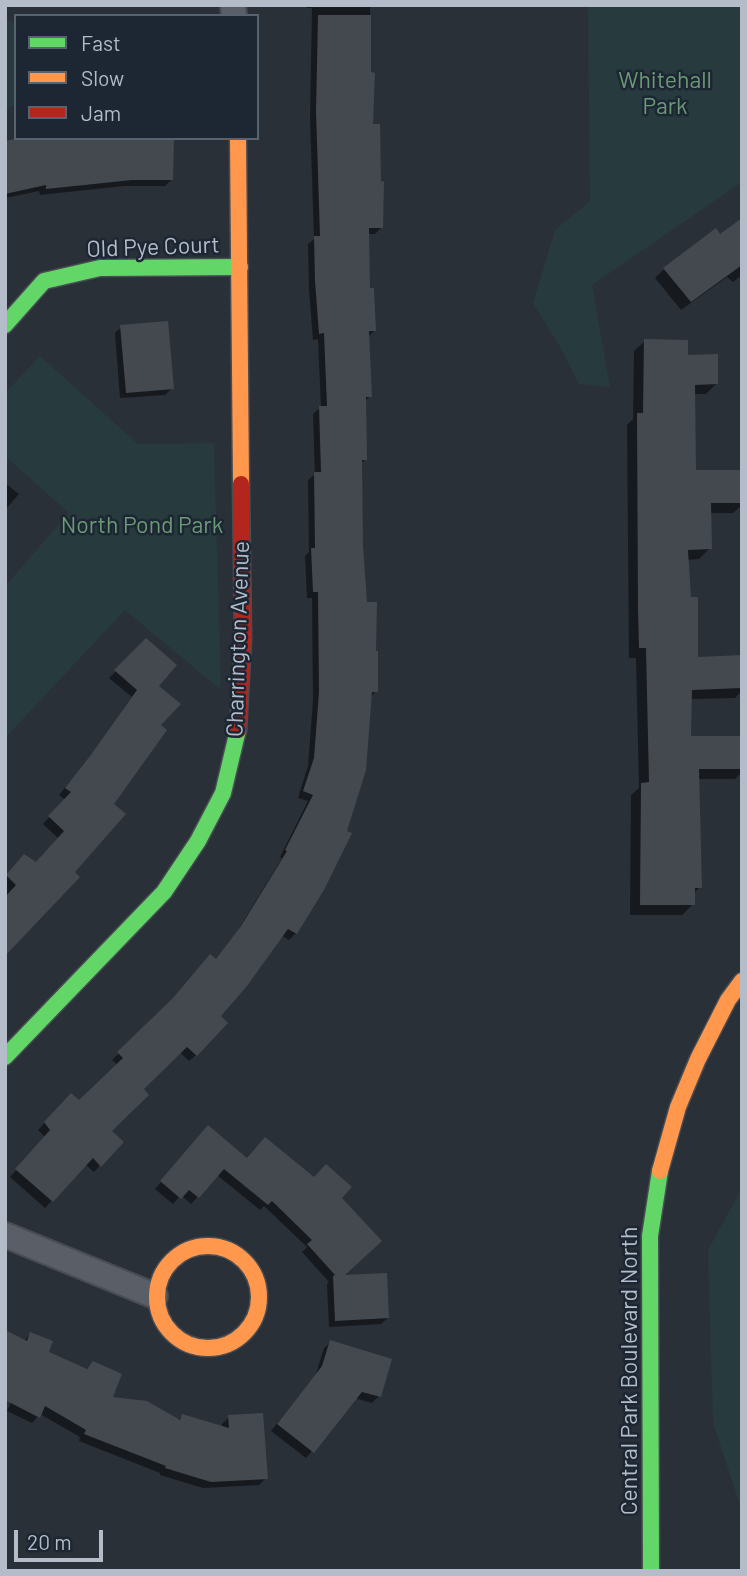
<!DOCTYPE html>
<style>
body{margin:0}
#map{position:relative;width:747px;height:1576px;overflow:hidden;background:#2a3038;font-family:Barlow,sans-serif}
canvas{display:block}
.frame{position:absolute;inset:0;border:7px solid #b4bcc9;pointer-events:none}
.legend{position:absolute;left:14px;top:14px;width:245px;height:126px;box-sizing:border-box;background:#1d2633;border:2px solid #59626f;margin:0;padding:9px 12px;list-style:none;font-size:21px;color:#b4bcc9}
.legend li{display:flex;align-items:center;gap:14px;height:35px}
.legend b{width:35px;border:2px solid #59626f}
.scale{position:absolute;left:14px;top:1530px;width:89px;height:32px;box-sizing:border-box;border:4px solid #b4bcc9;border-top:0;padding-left:9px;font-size:21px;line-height:24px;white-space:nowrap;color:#b4bcc9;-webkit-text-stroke:5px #1d2633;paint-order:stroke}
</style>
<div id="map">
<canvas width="747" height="1576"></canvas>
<div class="frame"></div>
<ul class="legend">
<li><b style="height:9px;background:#63d668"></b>Fast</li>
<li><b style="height:9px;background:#ff974d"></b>Slow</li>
<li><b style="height:9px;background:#b3261e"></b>Jam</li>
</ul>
<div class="scale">20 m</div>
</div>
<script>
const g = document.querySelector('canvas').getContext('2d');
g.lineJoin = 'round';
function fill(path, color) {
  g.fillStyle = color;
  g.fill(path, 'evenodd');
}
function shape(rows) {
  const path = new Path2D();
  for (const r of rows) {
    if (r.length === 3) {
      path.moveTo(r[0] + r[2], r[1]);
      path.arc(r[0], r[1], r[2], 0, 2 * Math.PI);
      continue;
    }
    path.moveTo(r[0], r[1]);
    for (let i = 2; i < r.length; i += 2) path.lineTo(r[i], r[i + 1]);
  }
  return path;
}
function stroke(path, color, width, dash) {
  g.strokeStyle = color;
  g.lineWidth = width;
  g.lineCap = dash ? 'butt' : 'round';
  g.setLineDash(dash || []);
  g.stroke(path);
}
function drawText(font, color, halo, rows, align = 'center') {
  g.font = font + ' Barlow,sans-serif';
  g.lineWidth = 5;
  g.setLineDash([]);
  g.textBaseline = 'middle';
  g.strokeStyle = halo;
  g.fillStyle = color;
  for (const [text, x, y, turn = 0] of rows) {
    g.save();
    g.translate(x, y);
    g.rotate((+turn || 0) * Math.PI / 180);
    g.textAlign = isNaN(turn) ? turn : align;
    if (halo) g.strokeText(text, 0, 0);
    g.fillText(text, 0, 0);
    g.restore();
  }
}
fill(shape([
 [588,5,742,5,742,182,592,285,610,387,579,384,560,347,533,303,555,230,590,201],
 [5,20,16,23,16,104,5,111],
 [40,356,138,444,214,443,221,690,125,610,5,738,5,586,69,513,5,456,5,393],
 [742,1188,742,1511,713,1423,708,1250]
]), '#273a3e');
fill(shape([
 [307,5,370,5,371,126,382,227,375,234,367,234,368,290,375,330,368,337,370,396,364,402,366,459,360,464,361,546,365,603,376,691,370,698,296,933,289,940,281,935,219,1016,226,1023,196,1055,189,1061,180,1052,141,1090,110,1131,122,1142,94,1172,85,1164,45,1208,10,1177,45,1137,38,1130,71,1095,79,1103,118,1065,112,1060,215,961,235,935,282,858,280,857,308,801,298,798,308,766,313,700,312,598,307,598,305,556,309,552,308,480,315,474,313,414,321,407,318,339,313,340,309,289,308,244,314,239,310,118,312,8,307,8],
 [5,143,172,179,165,186,124,186,40,195,39,191,5,198],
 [742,221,742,275,733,282,727,277,681,310,655,278,664,269],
 [121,327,172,388,165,395,120,398,115,333],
 [645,341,686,357,717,383,706,394,693,394,695,472,742,472,742,505,733,513,709,513,710,548,699,559,687,560,696,659,742,657,742,691,735,698,690,699,690,738,742,738,742,772,735,779,697,779,700,887,693,894,693,904,682,915,630,915,631,795,639,788,636,658,629,658,627,425,633,419,634,351],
 [5,483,19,494,5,510],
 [146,641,157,686,158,725,5,954,5,877,18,863,36,864,59,839,43,824,65,800,59,795,84,765,132,697,109,678],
 [202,1134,246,1160,339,1198,341,1277,388,1318,381,1324,329,1327,327,1284,329,1282,302,1252,307,1247,264,1206,260,1210,217,1175,191,1204,181,1195,173,1204,155,1189],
 [30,1334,47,1353,85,1370,93,1363,110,1399,177,1421,182,1416,222,1428,222,1424,229,1417,266,1478,259,1485,203,1488,160,1475,160,1473,79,1441,80,1437,40,1414,32,1423,7,1411,14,1396,24,1341],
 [331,1342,379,1396,372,1403,355,1398,306,1458,271,1431,316,1374,324,1348]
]), '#0007');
fill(shape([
 [318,15,371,15,371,72,375,73,373,124,380,124,381,182,384,181,383,228,369,228,370,288,374,288,376,331,369,331,372,397,366,397,367,460,362,460,363,546,367,602,377,602,376,651,378,651,378,692,372,692,366,770,347,831,352,833,325,888,297,934,288,929,247,986,221,1016,228,1023,197,1056,187,1047,144,1089,149,1095,112,1131,124,1142,101,1167,93,1158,53,1202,15,1169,50,1130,44,1122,71,1093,79,1100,123,1058,117,1052,173,998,210,954,216,959,241,926,287,851,285,850,313,795,303,791,314,758,319,692,318,592,313,592,311,548,315,548,314,472,321,472,319,406,327,406,324,333,319,334,315,281,314,236,320,236,316,111],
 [20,138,174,138,173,180,132,180,46,189,46,185,5,194,5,141],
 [742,218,742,265,691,302,663,268,716,228,720,234],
 [168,321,174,389,126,393,120,325],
 [644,339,688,340,688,355,718,354,718,384,695,385,696,470,742,470,742,503,711,503,712,549,688,550,691,597,698,597,698,657,742,655,742,688,692,690,691,736,742,736,742,769,699,769,702,888,695,888,695,905,640,905,641,783,649,782,646,648,639,648,638,608,637,413,643,413],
 [146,638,177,665,159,686,181,704,161,725,167,730,114,804,126,814,75,872,80,877,5,956,5,897,16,885,6,875,24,854,36,862,64,831,48,816,71,792,65,788,90,756,137,690,114,670],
 [208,1125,247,1158,265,1137,314,1177,326,1164,352,1187,342,1198,382,1241,345,1275,387,1273,389,1318,335,1321,333,1276,335,1275,307,1244,312,1240,272,1201,268,1205,224,1169,199,1198,189,1190,181,1199,160,1181],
 [5,1330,27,1341,30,1332,53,1341,49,1352,87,1369,93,1361,122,1374,113,1397,147,1401,180,1420,182,1414,229,1428,228,1415,263,1413,268,1479,211,1482,165,1468,166,1466,84,1434,86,1430,45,1406,40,1418,5,1400],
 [330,1340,392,1359,381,1397,362,1392,314,1453,277,1424,322,1366]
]), '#444950');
const street = shape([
 [233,5,234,16],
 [5,1235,155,1296]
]);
const fast = shape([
 [5,325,44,281,100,268,240,267],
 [5,1057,164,892,198,841,223,793,238,730],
 [651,1571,650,1236,660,1171]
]);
const slow = shape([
 [238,138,241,484],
 [660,1171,678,1107,698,1059,728,1000,742,981],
 [208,1297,51]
]);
const jam = shape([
 [238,730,243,639,241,484]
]);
stroke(street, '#484c53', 28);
stroke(fast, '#484c53', 19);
stroke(slow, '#484c53', 19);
stroke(jam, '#484c53', 19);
stroke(street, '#5a5e66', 24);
stroke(fast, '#63d668', 16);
stroke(slow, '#ff974d', 16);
stroke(jam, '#b3261e', 16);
drawText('23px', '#6b9a76', '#1d2633', [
 ["Whitehall",665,80],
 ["Park",665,106],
 ["North Pond Park",142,525]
]);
drawText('23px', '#b4bcc9', '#1d2633', [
 ["Old Pye Court",153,247,-2],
 ["Charrington Avenue",238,639,-88],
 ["Central Park Boulevard North",629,1371,-90]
]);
</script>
